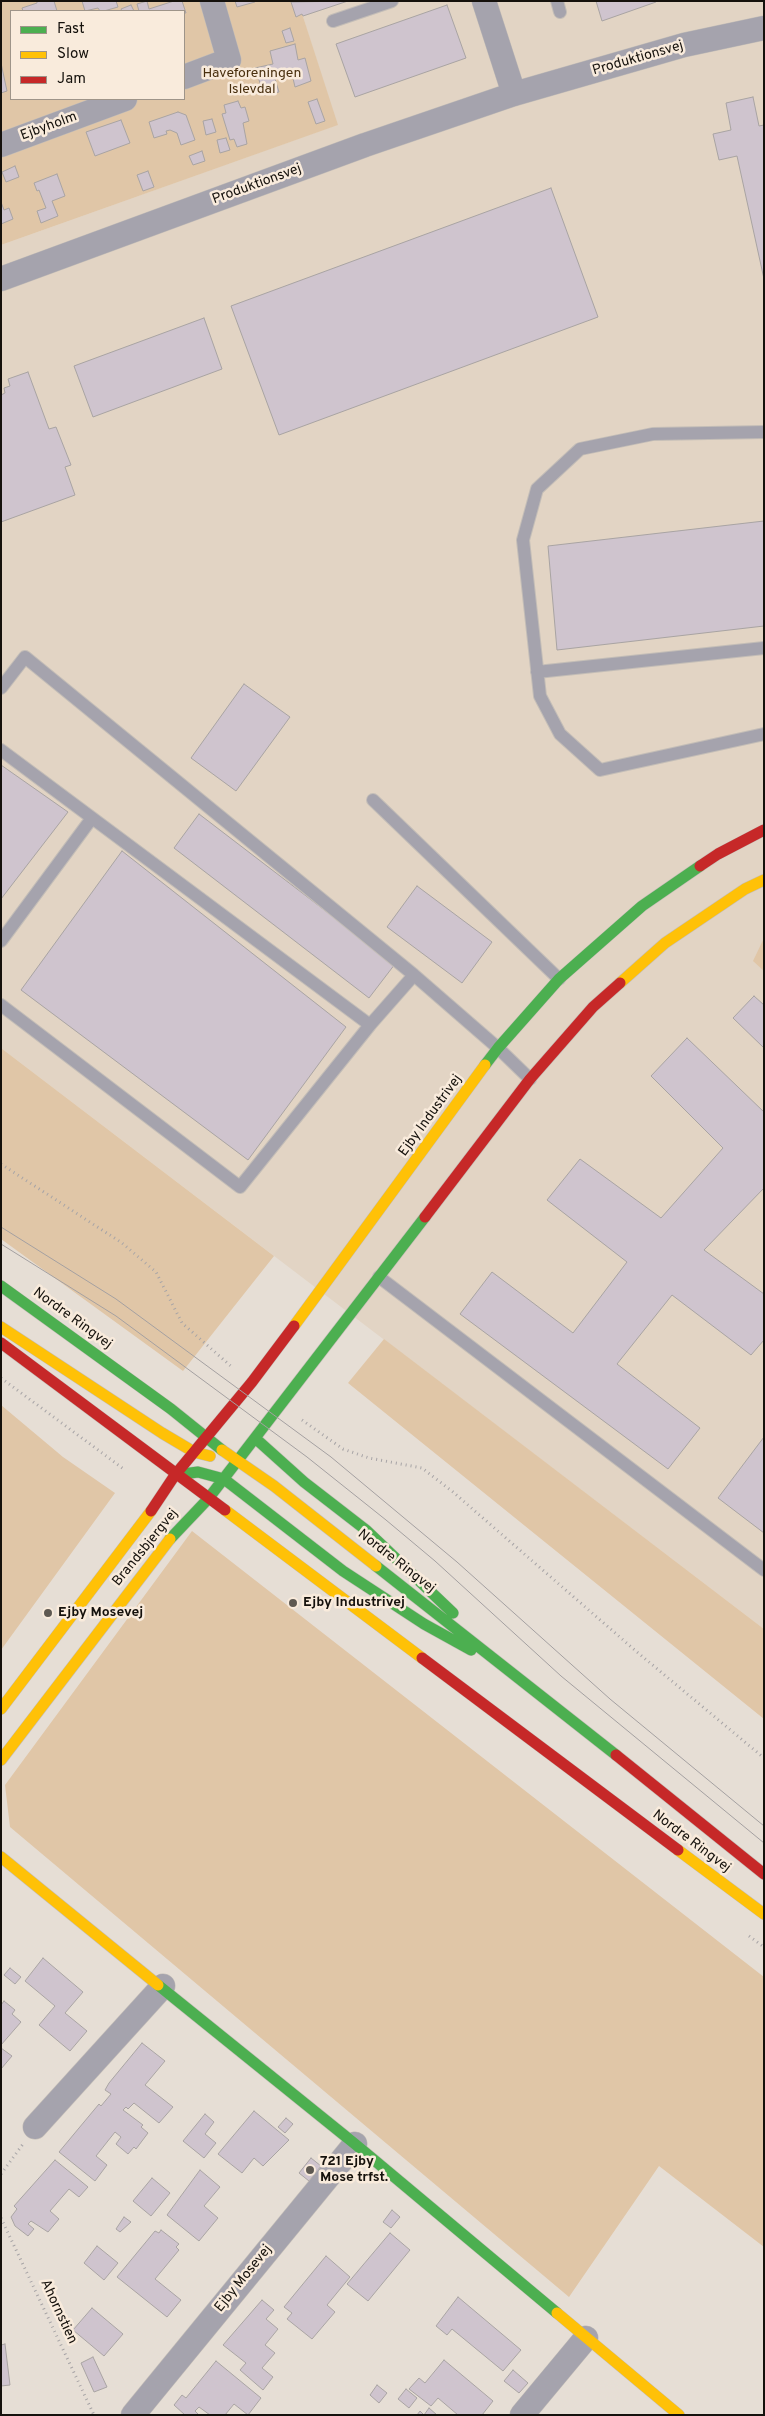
<!DOCTYPE html>
<style>
body{margin:0}
#map{position:relative;width:765px;height:2416px;overflow:hidden;background:#e6ded5;font-family:Overpass,sans-serif}
canvas{display:block}
.frame{position:absolute;inset:0;border:2px solid #15110c;pointer-events:none}
.legend{position:absolute;left:10px;top:10px;width:175px;height:90px;box-sizing:border-box;background:#f9ebdc;border:1px solid #9e9489;margin:0;padding:6px 9px;list-style:none;font-size:15px;color:#15110c}
.legend li{display:flex;align-items:center;gap:10px;height:25px}
.legend b{width:25px;border:1px solid #9e9489}
</style>
<div id="map">
<canvas width="765" height="2416"></canvas>
<div class="frame"></div>
<ul class="legend">
<li><b style="height:6px;background:#4caf50"></b>Fast</li>
<li><b style="height:6px;background:#ffc107"></b>Slow</li>
<li><b style="height:6px;background:#c62828"></b>Jam</li>
</ul>
</div>
<script>
const g = document.querySelector('canvas').getContext('2d');
g.lineJoin = 'round';
function fill(path, color) {
  g.fillStyle = color;
  g.fill(path, 'evenodd');
}
function shape(rows) {
  const path = new Path2D();
  for (const r of rows) {
    path.moveTo(r[0], r[1]);
    for (let i = 2; i < r.length; i += 2) path.lineTo(r[i], r[i + 1]);
  }
  return path;
}
function stroke(path, color, width, dash) {
  g.strokeStyle = color;
  g.lineWidth = width;
  g.lineCap = dash ? 'butt' : 'round';
  g.setLineDash(dash || []);
  g.stroke(path);
}
function drawText(font, color, halo, rows, align = 'center') {
  g.font = font + ' Overpass,sans-serif';
  g.lineWidth = 5;
  g.setLineDash([]);
  g.textBaseline = 'middle';
  g.strokeStyle = halo;
  g.fillStyle = color;
  for (const [text, x, y, turn = 0] of rows) {
    g.save();
    g.translate(x, y);
    g.rotate((+turn || 0) * Math.PI / 180);
    g.textAlign = isNaN(turn) ? turn : align;
    if (halo) g.strokeText(text, 0, 0);
    g.fillText(text, 0, 0);
    g.restore();
  }
}
fill(shape([
 [298,1,764,1,764,1629,1,1048,1,245,337,125]
]), '#e2d4c4');
fill(shape([
 [1,1,298,1,338,125,1,245],
 [11,11,184,11,184,99,11,99],
 [764,938,764,971,753,961],
 [1,1048,274,1256,183,1371,1,1239],
 [384,1339,764,1629,764,1719,348,1383],
 [1,1405,63,1457,115,1493,1,1650],
 [192,1531,764,1977,764,2247,659,2166,569,2297,10,1827,5,1785]
]), '#e0c6a7');
const building = shape([
 [37,1,54,1,57,11,23,11,22,8,37,3,37,1],
 [82,1,116,1,118,7,104,11,100,11,98,8,85,11,82,1],
 [147,1,149,9,174,1,182,1,186,13,139,11,137,4,147,1],
 [235,1,255,1,255,2,237,7,235,1],
 [348,1,303,16,302,14,296,17,291,2,348,1],
 [596,1,656,1,656,2,602,21,596,1],
 [131,5,134,11,122,11,121,9,131,5],
 [447,5,466,58,355,97,336,44,447,5],
 [290,28,294,41,286,43,282,31,290,28],
 [295,44,298,60,305,58,311,81,295,87,292,74,275,79,279,92,264,95,255,68,273,64,270,51,295,44],
 [1,63,7,91,1,93,1,63],
 [753,97,759,126,764,125,764,279,737,156,719,160,713,134,731,130,726,103,753,97],
 [317,99,325,121,316,124,308,102,317,99],
 [238,101,241,108,245,107,249,121,243,123,247,144,237,147,234,139,230,140,222,114,226,113,224,105,238,101],
 [178,112,186,115,195,140,181,145,177,133,170,130,166,131,167,134,154,138,149,122,178,112],
 [212,119,216,132,206,135,203,121,212,119],
 [121,120,130,143,95,156,86,132,121,120],
 [226,138,230,150,220,153,217,140,226,138],
 [202,151,205,161,193,165,189,156,202,151],
 [15,166,19,177,6,182,2,172,15,166],
 [148,171,154,187,143,191,137,175,148,171],
 [57,174,65,196,52,201,58,216,41,223,37,211,46,208,39,190,37,191,34,183,57,174],
 [551,188,598,317,279,435,231,306,551,188],
 [1,202,4,210,9,208,13,219,1,224,1,202],
 [204,318,222,369,93,417,74,366,204,318],
 [28,372,49,429,56,427,71,465,65,467,75,495,1,522,1,395,5,393,4,388,10,386,8,379,28,372],
 [764,521,764,626,557,650,548,546,764,521],
 [244,684,290,717,236,791,191,758,244,684],
 [1,765,68,812,1,899,1,765],
 [199,814,395,964,369,998,174,848,199,814],
 [122,851,346,1027,248,1160,21,990,122,851],
 [417,886,492,942,462,983,387,927,417,886],
 [754,996,764,1005,764,1048,733,1018,754,996],
 [687,1038,764,1112,764,1188,704,1250,764,1294,764,1340,751,1355,672,1295,617,1364,700,1428,668,1469,460,1314,492,1272,573,1333,627,1262,547,1200,580,1159,661,1218,723,1148,651,1076,687,1038],
 [764,1437,764,1533,718,1498,764,1437],
 [43,1958,83,1992,65,2013,87,2031,70,2051,39,2025,55,2006,25,1981,43,1958],
 [10,1968,21,1977,15,1984,4,1975,10,1968],
 [4,2001,15,2010,12,2014,21,2022,1,2045,1,2005,4,2001],
 [142,2043,165,2061,145,2085,173,2107,159,2123,134,2103,128,2109,126,2107,123,2110,143,2125,141,2127,148,2133,136,2149,134,2147,128,2154,116,2144,121,2137,115,2132,96,2156,107,2165,95,2181,59,2152,99,2104,101,2106,111,2094,105,2090,109,2083,142,2043],
 [1,2048,12,2056,1,2069,1,2048],
 [254,2111,289,2140,263,2166,254,2158,242,2173,218,2154,254,2111],
 [205,2114,214,2122,205,2134,216,2143,204,2158,183,2141,205,2114],
 [286,2118,293,2124,285,2133,278,2127,286,2118],
 [311,2158,321,2166,309,2181,299,2173,311,2158],
 [55,2160,88,2187,79,2197,69,2189,50,2211,59,2219,48,2232,31,2221,28,2224,34,2229,28,2236,15,2226,11,2217,17,2209,14,2206,55,2160],
 [200,2170,220,2187,204,2206,218,2218,199,2241,167,2215,200,2170],
 [152,2178,170,2193,151,2216,133,2201,152,2178],
 [392,2210,400,2217,391,2228,383,2222,392,2210],
 [124,2217,131,2222,120,2232,116,2229,124,2217],
 [161,2230,179,2244,176,2247,179,2250,155,2279,181,2300,167,2317,117,2277,155,2231,159,2233,161,2230],
 [390,2233,410,2250,368,2301,347,2284,390,2233],
 [97,2246,118,2263,104,2280,84,2263,97,2246],
 [326,2256,350,2277,327,2305,335,2312,312,2339,287,2319,292,2313,284,2307,326,2256],
 [458,2297,521,2350,503,2371,452,2329,447,2335,436,2326,458,2297],
 [262,2300,274,2310,266,2319,278,2329,265,2345,275,2353,262,2368,273,2377,263,2390,240,2370,246,2363,223,2345,262,2300],
 [92,2308,123,2334,104,2356,73,2330,92,2308],
 [5,2344,10,2385,1,2386,1,2345,5,2344],
 [93,2357,107,2387,94,2392,81,2363,93,2357],
 [444,2360,493,2401,482,2415,458,2415,438,2398,431,2406,409,2389,419,2378,425,2383,444,2360],
 [216,2361,261,2398,248,2415,234,2404,225,2415,210,2415,199,2407,195,2411,199,2415,185,2415,174,2405,182,2395,186,2398,216,2361],
 [513,2370,528,2383,519,2393,504,2381,513,2370],
 [377,2385,387,2393,379,2403,370,2395,377,2385],
 [406,2389,417,2398,409,2408,398,2399,406,2389],
 [429,2408,437,2415,417,2415,420,2411,424,2415,429,2408]
]);
fill(building, '#cfc4ce');
stroke(building, '#a9a4a3', 1);
const lane = shape([
 [557,1,560,12],
 [333,21,392,1],
 [764,432,653,434,580,449,537,489,523,540,540,696,560,734,600,770,764,734],
 [537,672,764,648],
 [1,688,25,657,414,975,498,1048,530,1079],
 [1,750,370,1025],
 [373,800,559,979],
 [1,941,92,818],
 [1,1005,240,1187,370,1025,414,975],
 [379,1277,764,1570]
]);
const street = shape([
 [484,1,514,94],
 [184,77,229,60,212,1],
 [1,145,125,99],
 [1,279,365,145,514,94,684,45,764,28],
 [35,2127,163,1986],
 [133,2415,355,2144],
 [522,2415,586,2338]
]);
const fast = shape([
 [485,1065,498,1048,559,979,642,906,700,866],
 [1,1286,171,1409,222,1450],
 [255,1438,304,1482,366,1530,453,1613],
 [175,1475,198,1472,224,1479,343,1571,424,1624,471,1650],
 [170,1539,208,1499,425,1217],
 [376,1566,616,1755],
 [158,1985,355,2144,557,2313]
]);
const slow = shape([
 [620,983,665,943,745,889,764,880],
 [294,1326,485,1065],
 [1,1327,162,1433,194,1452,210,1456],
 [222,1450,274,1486,376,1566],
 [225,1510,422,1658],
 [1,1709,151,1511],
 [1,1760,170,1539],
 [678,1850,764,1914],
 [1,1857,158,1985],
 [557,2313,679,2415]
]);
const jam = shape([
 [700,866,718,854,764,830],
 [425,1217,530,1079,593,1007,620,983],
 [1,1343,225,1510],
 [151,1511,175,1475,252,1382,294,1326],
 [422,1658,678,1850],
 [616,1755,764,1874]
]);
stroke(lane, '#c3bdb7', 14);
stroke(street, '#c3bdb7', 25);
stroke(fast, '#c3bdb7', 12);
stroke(slow, '#c3bdb7', 12);
stroke(jam, '#c3bdb7', 12);
stroke(shape([
 [1,1164,122,1243,156,1272,182,1323,233,1368],
 [1,1378,125,1470],
 [302,1420,343,1449,369,1458,422,1468,453,1492,637,1652,764,1758],
 [749,1936,764,1947],
 [1,2174,23,2144],
 [1,2218,94,2415]
]), '#a7a4a6', 3, [1, 4]);
stroke(lane, '#a5a3ad', 12);
stroke(street, '#a5a3ad', 24);
stroke(fast, '#4caf50', 11);
stroke(slow, '#ffc107', 11);
stroke(jam, '#c62828', 11);
stroke(shape([
 [1,1227,116,1299,331,1457,457,1562,610,1699,764,1826],
 [1,1244,116,1316,307,1457,386,1520,435,1561,561,1676,764,1843]
]), '#a4a0a1', 1);
for (const [x, y, r, color] of [
 [293,1603,5,"#5e5952"],
 [48,1613,5,"#5e5952"],
 [310,2170,5,"#5e5952"]
]) {
  const dot = new Path2D();
  dot.arc(x, y, r, 0, 2 * Math.PI);
  g.fillStyle = color;
  g.fill(dot);
  stroke(dot, '#f9ebdc', 2);
}
drawText('14px', '#15110c', '#f9ebdc', [
 ["Produktionsvej",638,59,-16],
 ["Ejbyholm",49,127,-20],
 ["Produktionsvej",257,185,-20],
 ["Ejby Industrivej",431,1116,-54],
 ["Nordre Ringvej",72,1319,36],
 ["Brandsbjergvej",146,1548,-51],
 ["Nordre Ringvej",396,1562,38],
 ["Nordre Ringvej",691,1842,37],
 ["Ejby Mosevej",244,2279,-51],
 ["Ahornstien",58,2312,65]
]);
drawText('14px', '#49300f', '#f9ebdc', [
 ["Haveforeningen",252,74],
 ["Islevdal",252,90]
]);
drawText('bold 14px', '#15110c', '#f9ebdc', [
 ["Ejby Industrivej",303,1603],
 ["Ejby Mosevej",58,1613],
 ["721 Ejby",320,2162],
 ["Mose trfst.",320,2178]
], 'left');
</script>
